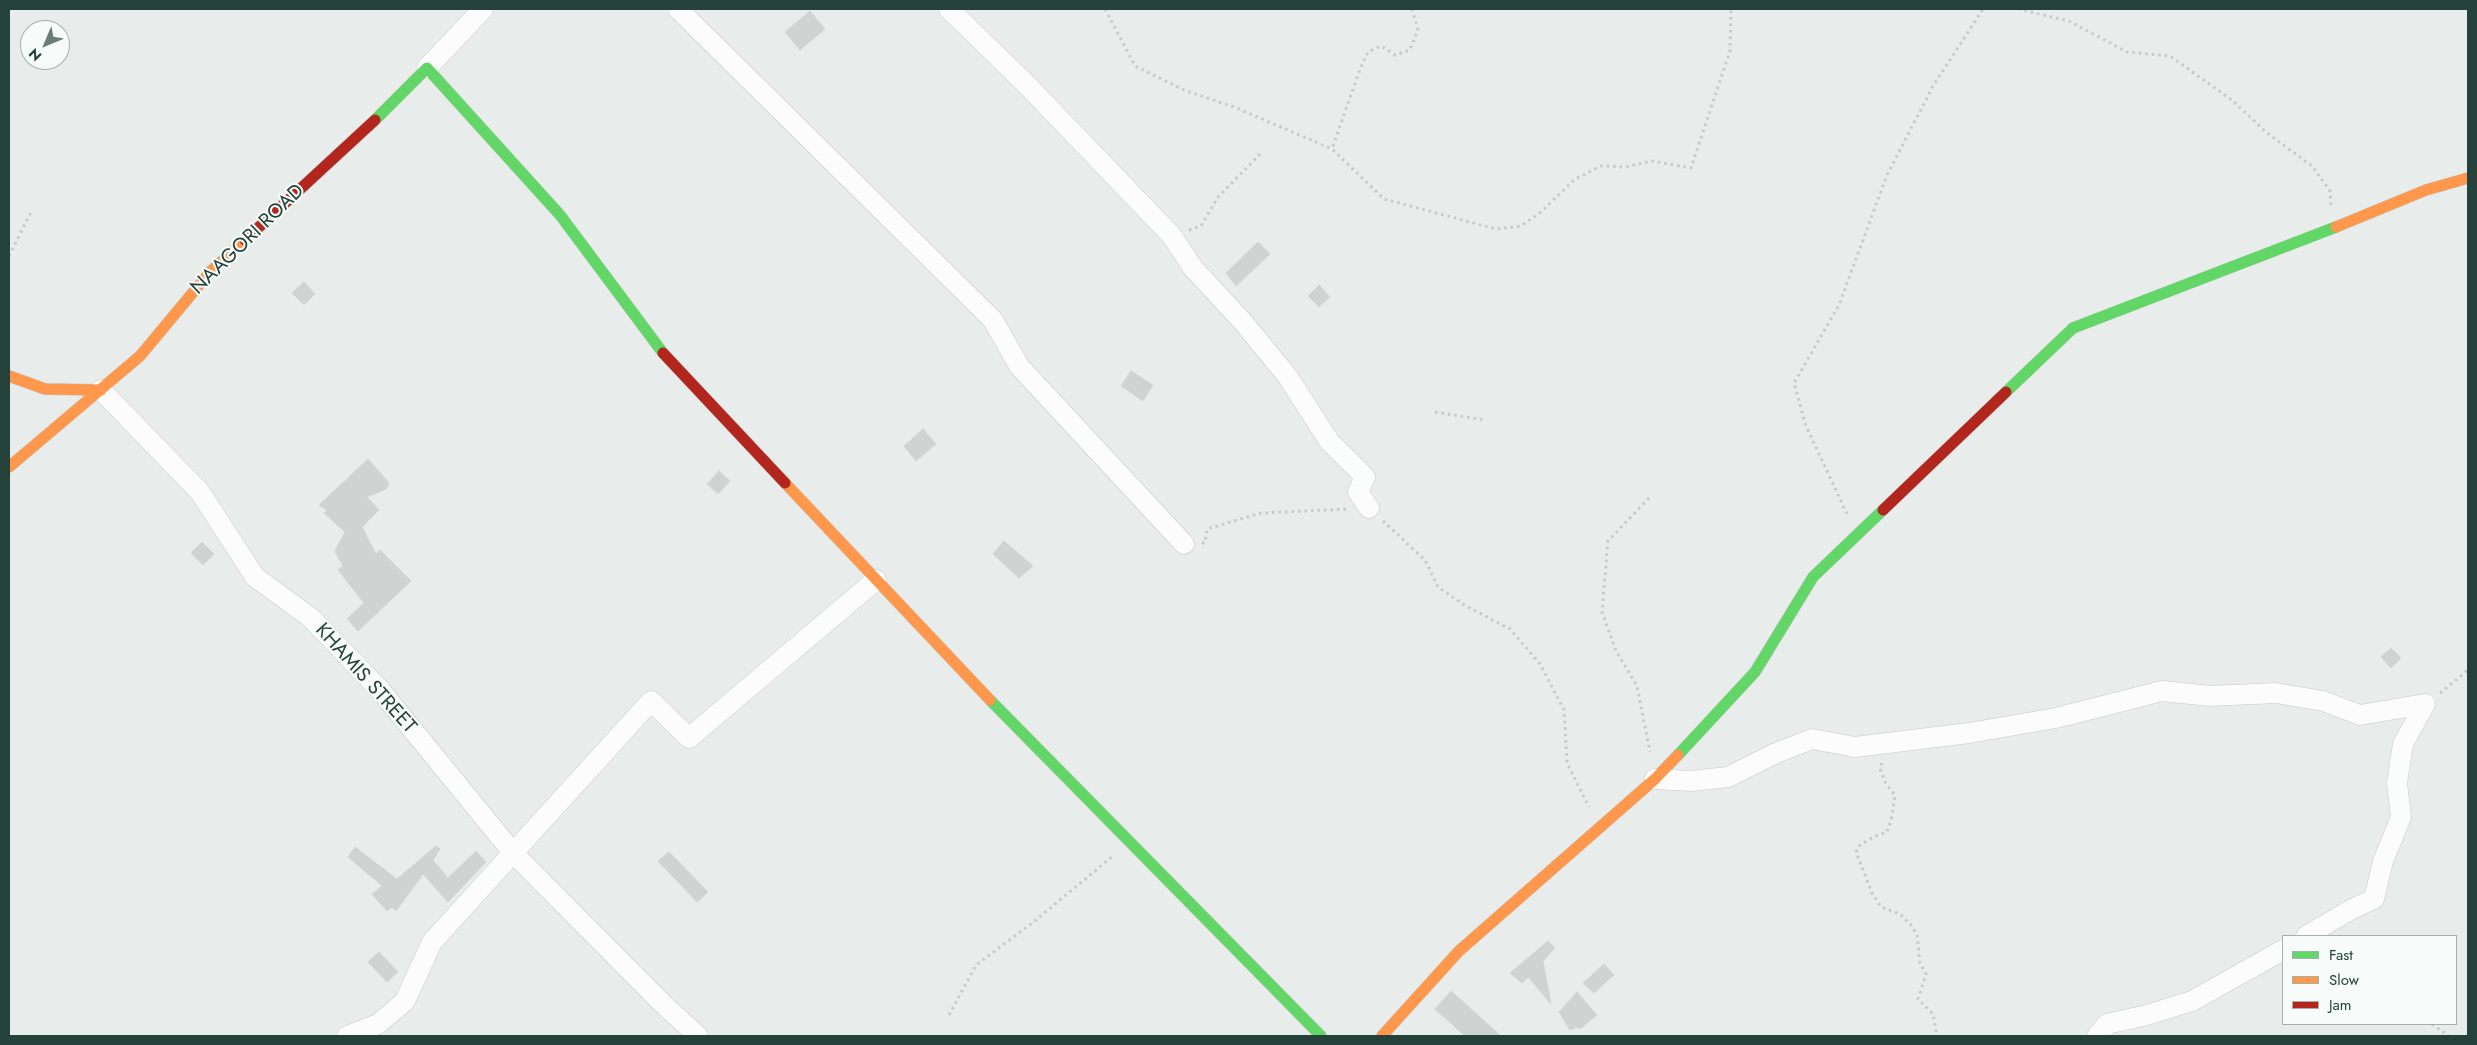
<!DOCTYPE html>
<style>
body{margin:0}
#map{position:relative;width:2477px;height:1045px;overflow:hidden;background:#e8edeb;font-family:Jost,sans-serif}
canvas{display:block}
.frame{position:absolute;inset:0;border:10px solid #24423a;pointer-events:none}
.legend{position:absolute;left:2282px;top:935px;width:175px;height:90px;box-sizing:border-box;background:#f7fbf9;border:1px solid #a3b1ad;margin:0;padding:6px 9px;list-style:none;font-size:15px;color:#24423a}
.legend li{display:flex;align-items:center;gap:10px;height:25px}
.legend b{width:25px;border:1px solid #a3b1ad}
.north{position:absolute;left:20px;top:20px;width:50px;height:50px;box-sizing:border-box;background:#f7fbf9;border:1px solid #a3b1ad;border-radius:50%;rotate:225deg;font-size:14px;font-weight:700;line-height:20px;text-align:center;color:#24423a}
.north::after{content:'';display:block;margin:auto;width:18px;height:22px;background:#697e78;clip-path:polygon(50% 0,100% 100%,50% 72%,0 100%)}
</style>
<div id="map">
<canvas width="2477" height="1045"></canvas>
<div class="frame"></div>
<ul class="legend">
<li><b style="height:6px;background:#63d668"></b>Fast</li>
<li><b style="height:6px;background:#ff974d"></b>Slow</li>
<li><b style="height:6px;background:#b3261e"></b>Jam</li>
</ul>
<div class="north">N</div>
</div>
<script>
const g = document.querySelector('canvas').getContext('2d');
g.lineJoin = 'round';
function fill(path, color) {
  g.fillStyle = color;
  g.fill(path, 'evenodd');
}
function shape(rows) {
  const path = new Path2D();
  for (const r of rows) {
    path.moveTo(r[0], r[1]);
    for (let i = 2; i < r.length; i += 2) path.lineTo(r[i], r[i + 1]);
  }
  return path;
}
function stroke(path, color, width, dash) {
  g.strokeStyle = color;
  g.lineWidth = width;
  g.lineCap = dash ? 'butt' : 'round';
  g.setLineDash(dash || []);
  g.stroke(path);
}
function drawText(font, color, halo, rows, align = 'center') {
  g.font = font + ' Jost,sans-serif';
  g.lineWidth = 4;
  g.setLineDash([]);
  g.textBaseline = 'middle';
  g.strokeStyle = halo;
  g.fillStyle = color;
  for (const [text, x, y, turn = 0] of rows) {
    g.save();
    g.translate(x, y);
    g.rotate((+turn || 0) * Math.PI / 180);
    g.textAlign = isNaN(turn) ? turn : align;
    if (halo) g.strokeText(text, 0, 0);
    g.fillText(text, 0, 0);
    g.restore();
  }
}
const building = shape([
 [810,11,825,29,800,50,785,32,810,11],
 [1258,242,1270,254,1236,286,1226,273,1258,242],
 [304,282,315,294,304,305,292,293,304,282],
 [1319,285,1330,297,1319,307,1308,296,1319,285],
 [1131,371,1153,385,1143,401,1121,386,1131,371],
 [923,429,936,444,916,461,904,446,923,429],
 [368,459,389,483,386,489,367,497,379,510,362,527,376,554,380,550,411,581,358,631,347,619,364,603,338,570,343,566,335,551,345,532,324,513,327,510,319,505,368,459],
 [719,471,730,481,718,494,707,484,719,471],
 [1004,541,1033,566,1019,578,993,554,1004,541],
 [202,542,214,554,203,565,191,553,202,542],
 [2391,648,2401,658,2391,668,2381,657,2391,648],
 [436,846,440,849,433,860,448,878,476,851,486,862,448,902,423,874,396,911,392,907,387,911,372,894,382,886,348,857,355,847,397,879,436,846],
 [669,852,708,892,697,902,658,861,669,852],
 [1548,941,1555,948,1543,961,1551,1004,1528,977,1522,983,1510,973,1548,941],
 [379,952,398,972,387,982,368,962,379,952],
 [1604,964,1614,975,1594,993,1583,983,1604,964],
 [1451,991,1470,1008,1501,1036,1465,1036,1435,1009,1451,991],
 [1577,992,1597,1015,1580,1029,1578,1027,1570,1030,1559,1012,1577,992]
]);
fill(building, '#cfd4d2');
stroke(building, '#d1d6d4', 1);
const street = shape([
 [678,9,993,320,1019,366,1184,544],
 [949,9,1027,85,1172,236,1193,268,1243,322,1288,377,1329,441,1365,477,1358,492,1369,508],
 [427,68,483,9],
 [101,390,200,492,255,577,311,618,381,691,514,854,662,1003,698,1036],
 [1655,779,1691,781,1728,777,1776,753,1812,739,1855,747,1969,733,2056,718,2162,691,2211,696,2276,693,2323,701,2360,715,2425,704],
 [2306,936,2352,909,2374,899,2383,861,2401,817,2397,783,2403,744,2425,704],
 [347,1036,378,1024,405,1001,432,942,651,701,689,738,876,580],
 [2097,1036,2107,1024,2147,1015,2192,1001,2283,950]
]);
const fast = shape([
 [375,120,427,68,560,215,663,353],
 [2006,392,2073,328,2336,227],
 [990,700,1321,1036],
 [1678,755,1755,672,1813,577,1883,510]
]);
const slow = shape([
 [2336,227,2426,190,2468,178],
 [9,376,45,389,101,390],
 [9,467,140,356,210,272,245,240],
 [785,483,990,700],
 [1382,1036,1459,951,1655,779,1678,755]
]);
const jam = shape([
 [245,240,375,120],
 [663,353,785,483],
 [1883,510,2006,392]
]);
stroke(street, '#c5cac8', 21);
stroke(fast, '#c3cbc8', 12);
stroke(slow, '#c3cbc8', 12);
stroke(jam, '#c3cbc8', 12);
stroke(shape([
 [1105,9,1135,66,1184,90,1234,107,1332,149],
 [1412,9,1418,30,1410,50,1395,55,1381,46,1368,52,1360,69,1332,149,1384,199,1496,229,1521,226,1541,212,1575,179,1601,166,1625,167,1652,161,1691,168,1730,51,1731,9],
 [2018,9,2069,21,2127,52,2170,56,2233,101,2267,133,2312,166,2330,191,2331,205],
 [1189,230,1201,226,1218,197,1260,154],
 [9,256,32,210],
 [1435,412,1485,420],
 [1649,498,1608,541,1602,612,1616,651,1637,686,1650,752],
 [1847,514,1806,426,1794,383,1839,305,1887,175,1933,86,1983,9],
 [1383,521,1425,560,1438,587,1466,606,1510,629,1540,664,1564,710,1567,763,1589,807],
 [1202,543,1205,543,1207,529,1261,513,1347,509],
 [2440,693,2468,670],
 [1882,763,1880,769,1886,784,1895,795,1891,821,1887,832,1873,837,1859,846,1856,852,1872,893,1881,907,1900,914,1911,925,1917,935,1920,963,1926,974,1918,999,1933,1014,1937,1036],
 [949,1015,976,965,1031,924,1113,856],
 [2432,1024,2449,1036]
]), '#c3ccca', 3, [2.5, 4]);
stroke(street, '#fcfcfc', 20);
stroke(fast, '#63d668', 11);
stroke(slow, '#ff974d', 11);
stroke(jam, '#b3261e', 11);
drawText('20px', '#24423a', '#f7fbf9', [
 ["NAAGORI ROAD",248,240,-44],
 ["KHAMIS STREET",365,679,48]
]);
</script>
